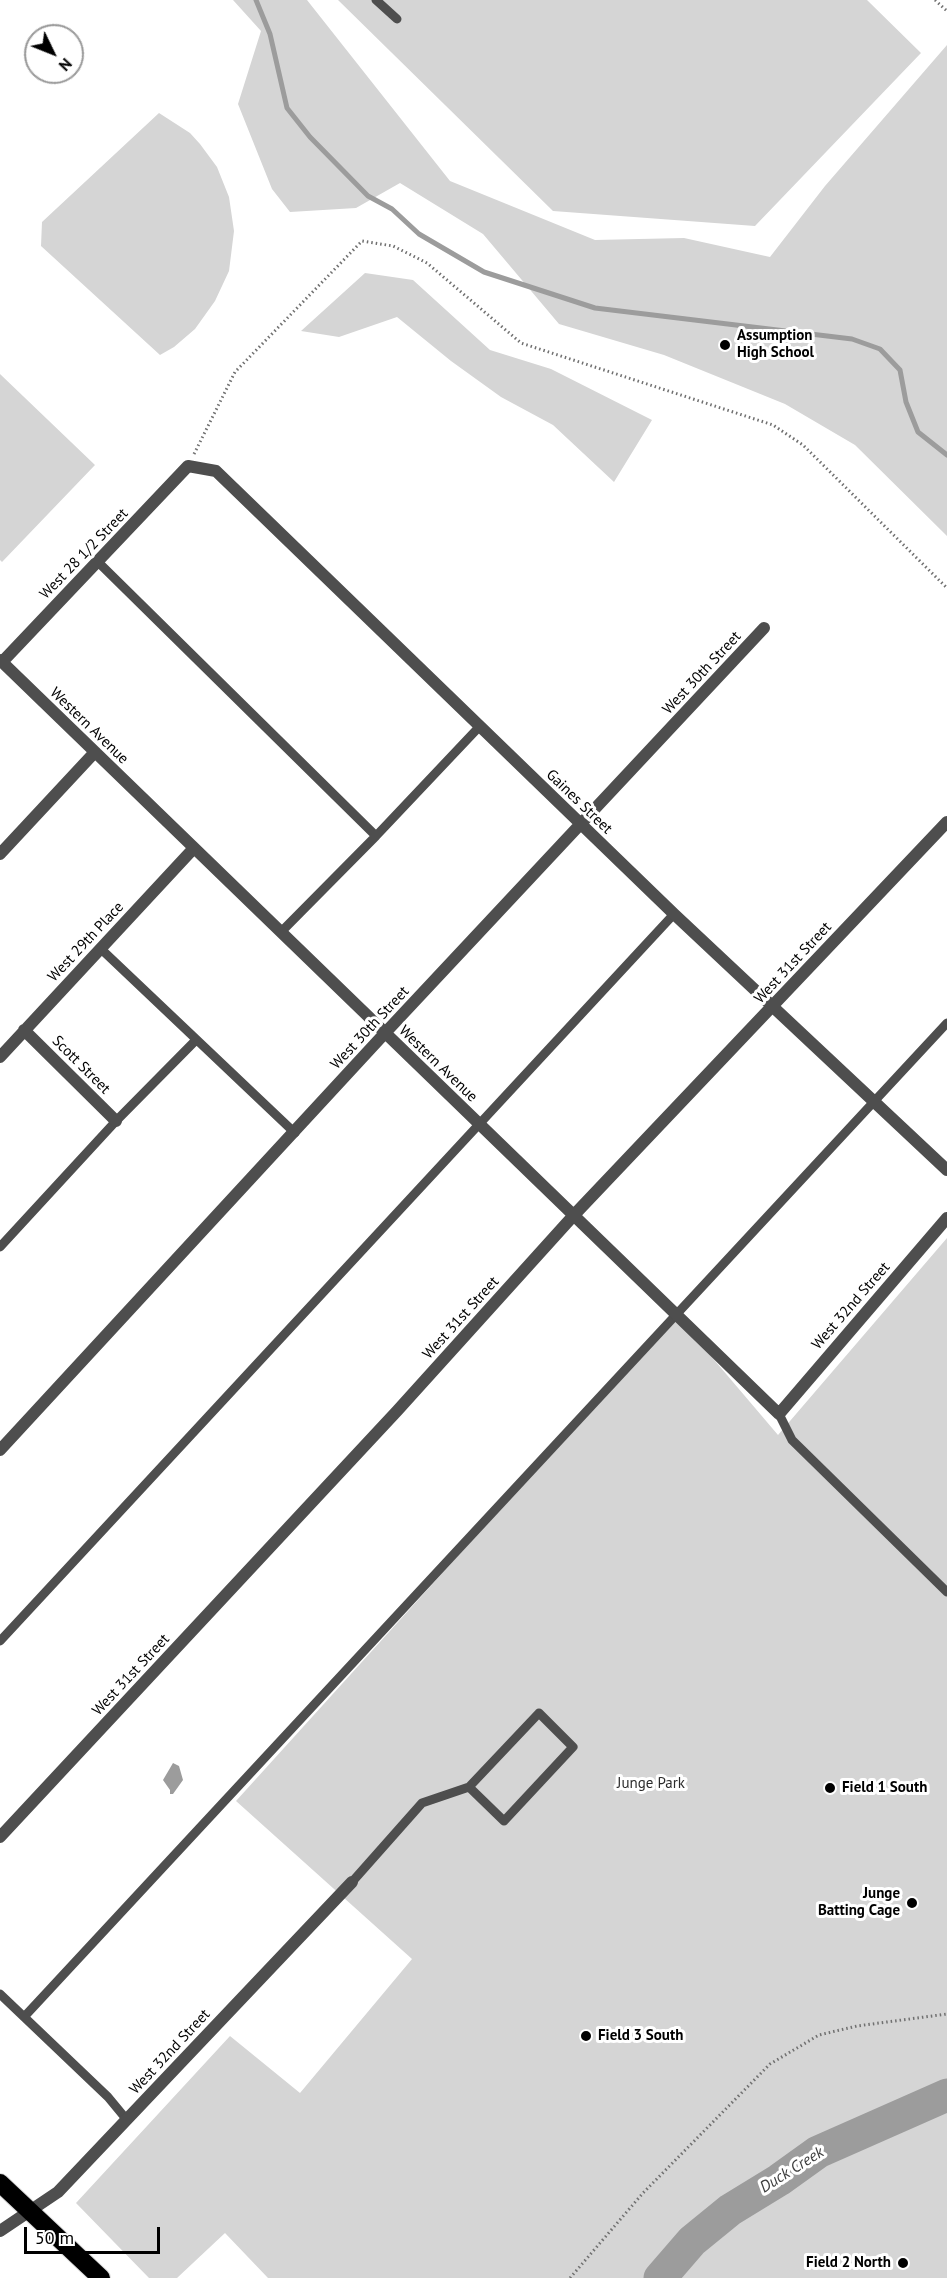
<!DOCTYPE html>
<style>
body{margin:0}
#map{position:relative;width:947px;height:2278px;overflow:hidden;background:#fff;font-family:"PT Sans",sans-serif}
canvas{display:block}
.north{position:absolute;left:24px;top:24px;width:60px;height:60px;box-sizing:border-box;background:#fff;border:2px solid #999;border-radius:50%;rotate:133deg;font-size:16px;font-weight:700;line-height:24px;text-align:center;color:#000}
.north::after{content:'';display:block;margin:auto;width:21px;height:27px;background:#000;clip-path:polygon(50% 0,100% 100%,50% 72%,0 100%)}
.scale{position:absolute;left:24px;top:2227px;width:136px;height:27px;box-sizing:border-box;border:3px solid #000;border-top:0;padding-left:8px;font-size:18px;line-height:21px;white-space:nowrap;color:#000;-webkit-text-stroke:4px #fff;paint-order:stroke}
</style>
<div id="map">
<canvas width="947" height="2278"></canvas>
<div class="north">N</div>
<div class="scale">50 m</div>
</div>
<script>
const g = document.querySelector('canvas').getContext('2d');
g.lineJoin = 'round';
function fill(path, color) {
  g.fillStyle = color;
  g.fill(path, 'evenodd');
}
function shape(rows) {
  const path = new Path2D();
  for (const r of rows) {
    path.moveTo(r[0], r[1]);
    for (let i = 2; i < r.length; i += 2) path.lineTo(r[i], r[i + 1]);
  }
  return path;
}
function stroke(path, color, width, dash) {
  g.strokeStyle = color;
  g.lineWidth = width;
  g.lineCap = dash ? 'butt' : 'round';
  g.setLineDash(dash || []);
  g.stroke(path);
}
function drawText(font, color, halo, rows, align = 'center') {
  g.font = font + ' "PT Sans",sans-serif';
  g.lineWidth = 6;
  g.setLineDash([]);
  g.textBaseline = 'middle';
  g.strokeStyle = halo;
  g.fillStyle = color;
  for (const [text, x, y, turn = 0] of rows) {
    g.save();
    g.translate(x, y);
    g.rotate((+turn || 0) * Math.PI / 180);
    g.textAlign = isNaN(turn) ? turn : align;
    if (halo) g.strokeText(text, 0, 0);
    g.fillText(text, 0, 0);
    g.restore();
  }
}
fill(shape([
 [233,0,307,0,450,181,595,240,684,238,770,257,825,186,947,45,947,536,855,445,785,404,664,355,559,324,483,234,400,183,356,208,290,212,272,189,238,104,261,31],
 [338,0,867,0,921,53,755,226,553,211],
 [159,113,190,133,200,144,217,167,229,197,234,231,229,271,215,301,195,329,174,347,160,355,41,246,42,222],
 [365,273,413,280,490,350,551,369,652,420,614,482,553,425,501,397,451,361,397,317,339,337,301,331],
 [0,374,95,465,2,562,0,560],
 [947,1238,947,2278,268,2278,225,2233,177,2278,149,2278,76,2203,230,2036,300,2093,412,1959,236,1801,676,1315,778,1435]
]), '#d5d5d5');
fill(shape([
 [173,1763,179,1766,183,1780,173,1794,170,1794,170,1790,163,1780]
]), '#9c9c9c');
stroke(shape([
 [256,0,270,34,287,108,310,137,368,196,392,209,419,234,484,272,595,308,852,339,880,349,900,370,906,402,918,432,947,455]
]), '#9c9c9c', 5);
stroke(shape([
 [660,2278,692,2241,730,2210,779,2180,818,2152,947,2095]
]), '#9c9c9c', 33);
const highway = shape([
 [0,2183,101,2278]
]);
stroke(highway, '#dbdbdb', 20);
stroke(shape([
 [935,0,947,11],
 [194,454,235,372,362,241,393,246,427,263,521,343,773,425,803,445,947,588],
 [570,2278,643,2193,770,2064,819,2035,857,2026,947,2014]
]), '#707070', 3, [1.5, 3]);
stroke(shape([
 [376,0,397,19],
 [98,562,376,836],
 [281,932,376,836,480,726],
 [100,948,295,1133],
 [0,1247,116,1121,196,1040],
 [779,1414,792,1440,947,1592],
 [0,1641,674,914],
 [352,1882,422,1803,469,1787,504,1821,573,1747,539,1713,469,1787],
 [0,1994,108,2097,127,2120],
 [24,2017,947,1023]
]), '#4e4e4e', 9);
stroke(shape([
 [0,660,779,1414,947,1218],
 [2,662,188,466,216,471,674,914,947,1170],
 [0,854,95,752],
 [24,1030,116,1121],
 [0,1057,194,848],
 [0,1450,385,1033,764,628],
 [0,1837,397,1411,574,1215,947,822],
 [0,2231,58,2192,352,1882]
]), '#4e4e4e', 12);
stroke(highway, '#000', 18);
for (const [x, y, r, color] of [
 [725,345,6,"#000"],
 [830,1788,6,"#000"],
 [912,1903,6,"#000"],
 [586,2036,6,"#000"],
 [903,2263,6,"#000"]
]) {
  const dot = new Path2D();
  dot.arc(x, y, r, 0, 2 * Math.PI);
  g.fillStyle = color;
  g.fill(dot);
  stroke(dot, '#fff', 2);
}
drawText('bold 15px', '#000', '#fff', [
 ["Assumption",737,336],
 ["High School",737,353],
 ["Field 1 South",842,1788],
 ["Junge",900,1894,"right"],
 ["Batting Cage",900,1911,"right"],
 ["Field 3 South",598,2036],
 ["Field 2 North",891,2263,"right"]
], 'left');
drawText('15px', '#000', '#fff', [
 ["West 28 1/2 Street",84,554,-46],
 ["West 30th Street",702,673,-47],
 ["Western Avenue",89,726,44],
 ["Gaines Street",579,802,44],
 ["West 29th Place",86,942,-47],
 ["West 31st Street",793,963,-47],
 ["West 30th Street",370,1028,-47],
 ["Western Avenue",438,1064,44],
 ["Scott Street",81,1065,45],
 ["West 32nd Street",851,1306,-49],
 ["West 31st Street",461,1318,-48],
 ["West 31st Street",131,1675,-47],
 ["West 32nd Street",170,2052,-47]
]);
drawText('15px', '#2c2c2c', '#fff', [
 ["Junge Park",651,1784]
]);
drawText('italic 16px', '#3d3d3d', '#fff', [
 ["Duck Creek",792,2170,-32]
]);
</script>
